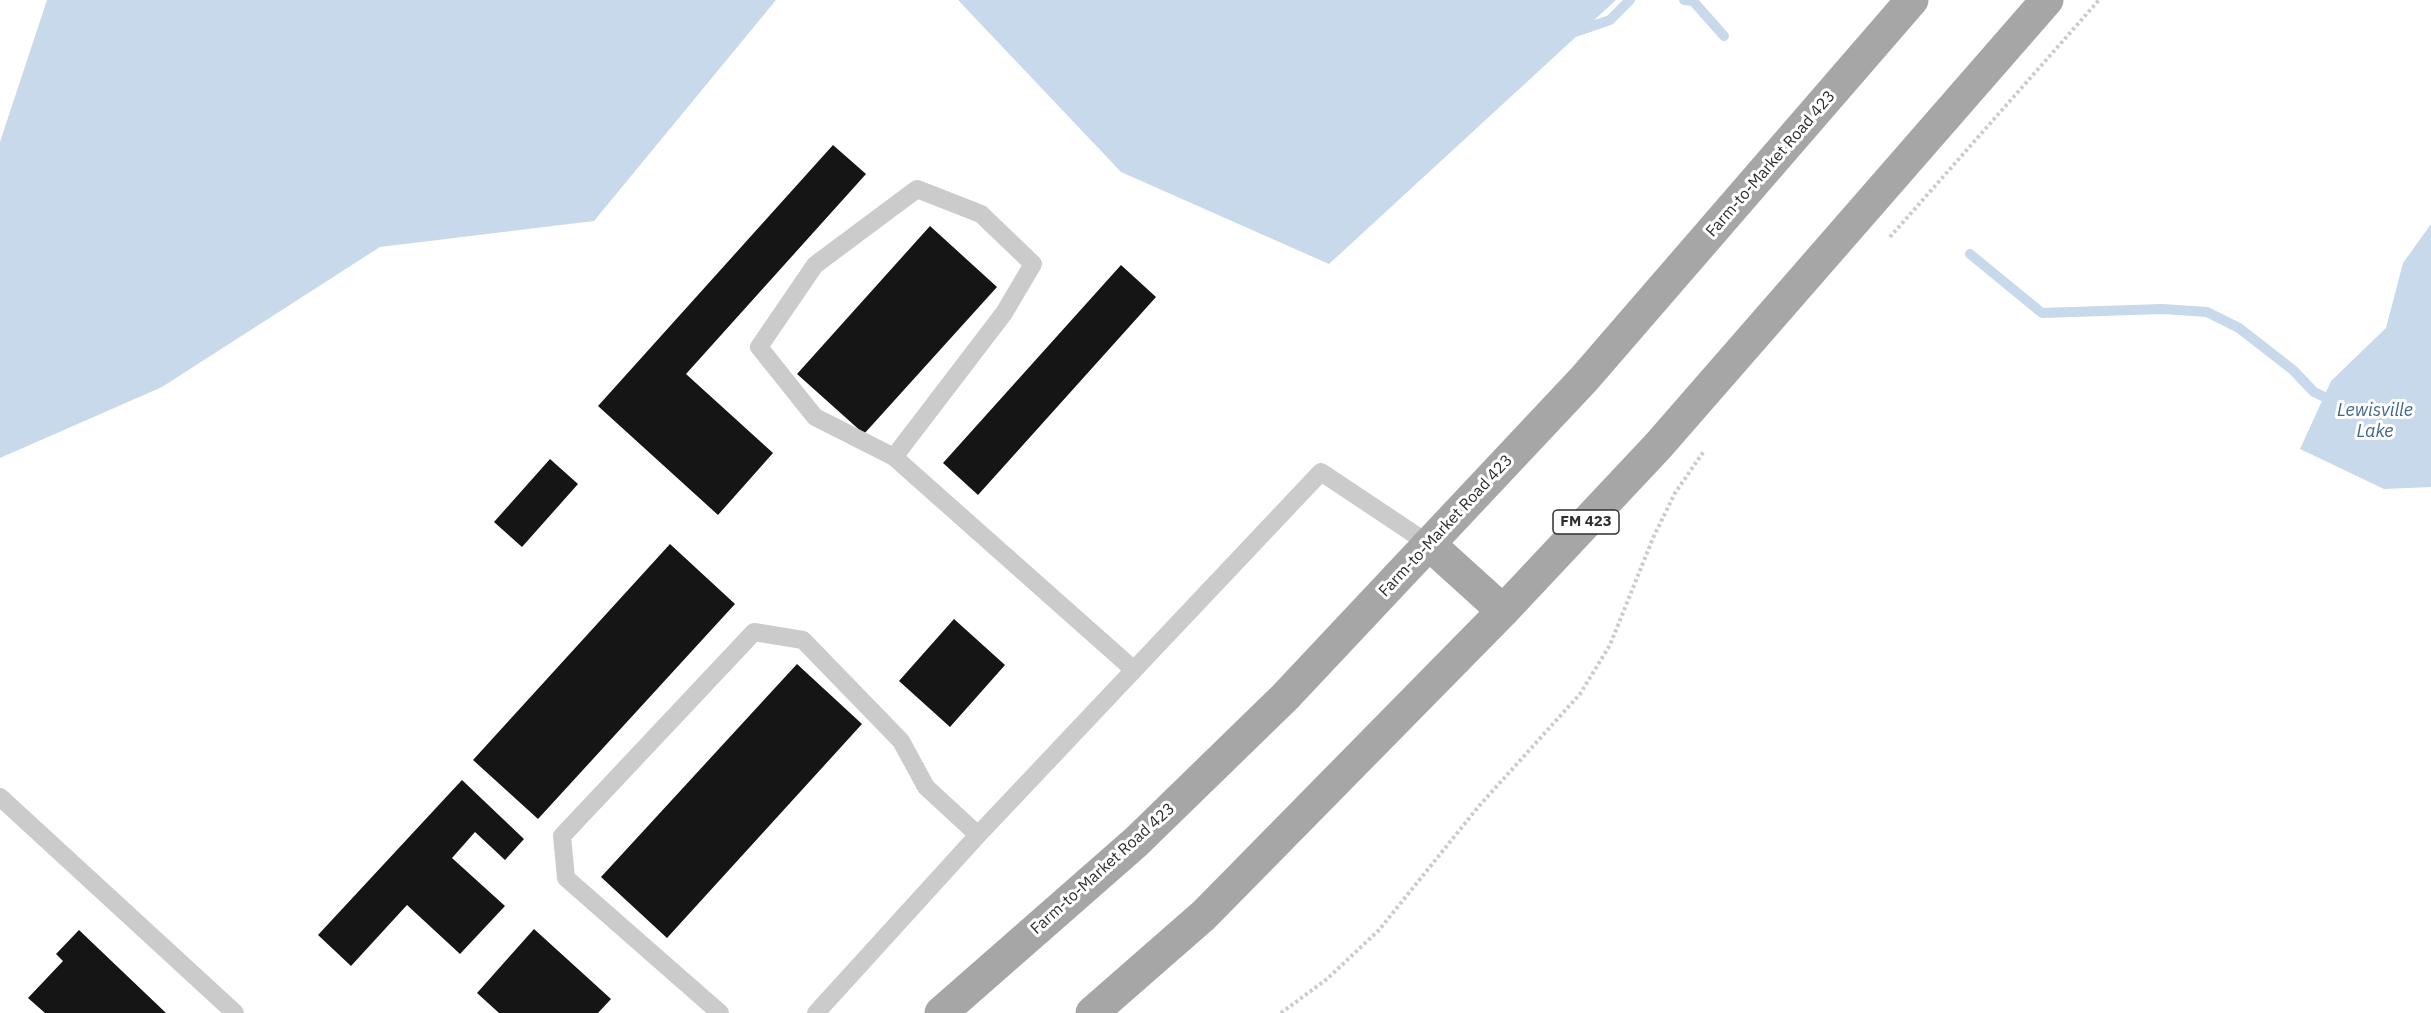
<!DOCTYPE html>
<style>
body{margin:0}
canvas{display:block;background:#fff}
</style>
<canvas width="2431" height="1013"></canvas>
<script>
const g = document.querySelector('canvas').getContext('2d');
g.lineJoin = 'round';
function fill(path, color) {
  g.fillStyle = color;
  g.fill(path, 'evenodd');
}
function shape(rows) {
  const path = new Path2D();
  for (const r of rows) {
    path.moveTo(r[0], r[1]);
    for (let i = 2; i < r.length; i += 2) path.lineTo(r[i], r[i + 1]);
  }
  return path;
}
function stroke(path, color, width, dash) {
  g.strokeStyle = color;
  g.lineWidth = width;
  g.lineCap = dash ? 'butt' : 'round';
  g.setLineDash(dash || []);
  g.stroke(path);
}
function drawText(font, color, halo, rows, align = 'center') {
  g.font = font + ' "IBM Plex Sans",sans-serif';
  g.lineWidth = 6;
  g.setLineDash([]);
  g.textBaseline = 'middle';
  g.strokeStyle = halo;
  g.fillStyle = color;
  for (const [text, x, y, turn = 0] of rows) {
    g.save();
    g.translate(x, y);
    g.rotate((+turn || 0) * Math.PI / 180);
    g.textAlign = isNaN(turn) ? turn : align;
    if (halo) g.strokeText(text, 0, 0);
    g.fillText(text, 0, 0);
    g.restore();
  }
}
fill(shape([
 [47,0,776,0,594,221,380,247,162,387,0,458,0,142],
 [958,0,1616,0,1329,264,1121,172],
 [2431,224,2431,487,2384,489,2300,449,2331,381,2386,328,2403,263]
]), '#c8d9eb');
stroke(shape([
 [1684,0,1693,1,1724,36],
 [1572,33,1610,20,1630,0],
 [1970,254,2042,313,2162,309,2207,312,2239,328,2293,370,2314,392,2335,402]
]), '#c8d9eb', 10);
fill(shape([
 [833,145,866,174,686,374,773,453,718,515,598,406],
 [930,226,997,287,864,434,797,374],
 [1121,265,1156,297,978,495,943,463],
 [550,459,578,484,522,547,494,522],
 [670,544,735,604,538,819,473,760],
 [954,619,1005,665,950,727,899,681],
 [797,664,862,724,667,938,601,877],
 [462,780,524,839,505,860,475,832,452,858,505,906,460,954,407,905,351,966,318,935],
 [534,929,611,999,598,1013,499,1013,477,993],
 [79,930,166,1013,45,1013,28,998,63,961,56,954]
]), '#151515');
stroke(shape([
 [1890,237,2099,0],
 [1281,1013,1327,979,1379,930,1479,806,1580,694,1610,645,1653,538,1675,493,1704,451]
]), '#cbcbcb', 4, [3, 3]);
stroke(shape([
 [894,457,1004,313,1033,264,981,214,917,189,815,265,759,347,815,417,894,457,1134,670],
 [0,797,235,1013],
 [720,1013,566,878,562,836,754,632,803,640,901,741,926,787,978,835],
 [816,1013,978,835,1321,472,1429,544]
]), '#cbcbcb', 18);
stroke(shape([
 [1429,544,1503,611],
 [941,1013,1136,842,1285,697,1584,379,1912,0],
 [1092,1013,1204,915,1503,611,1658,446,2047,0]
]), '#a6a6a6', 33);
for (const [x, y, w] of [
 [1586,522,66]
]) {
  const box = new Path2D();
  box.roundRect(x - w / 2, y - 12, w, 24, 4.5);
  g.fillStyle = '#fff';
  g.fill(box);
  stroke(box, '#2e2e2e', 1.5);
}
drawText('bold 15px', '#2e2e2e', null, [
 ["FM 423",1586,522]
]);
drawText('16px', '#2e2e2e', '#fff', [
 ["Farm-to-Market Road 423",1771,164,-49],
 ["Farm-to-Market Road 423",1446,526,-47],
 ["Farm-to-Market Road 423",1103,869,-42]
]);
drawText('italic 18px', '#3e668e', '#fff', [
 ["Lewisville",2375,411],
 ["Lake",2375,432]
]);
</script>
